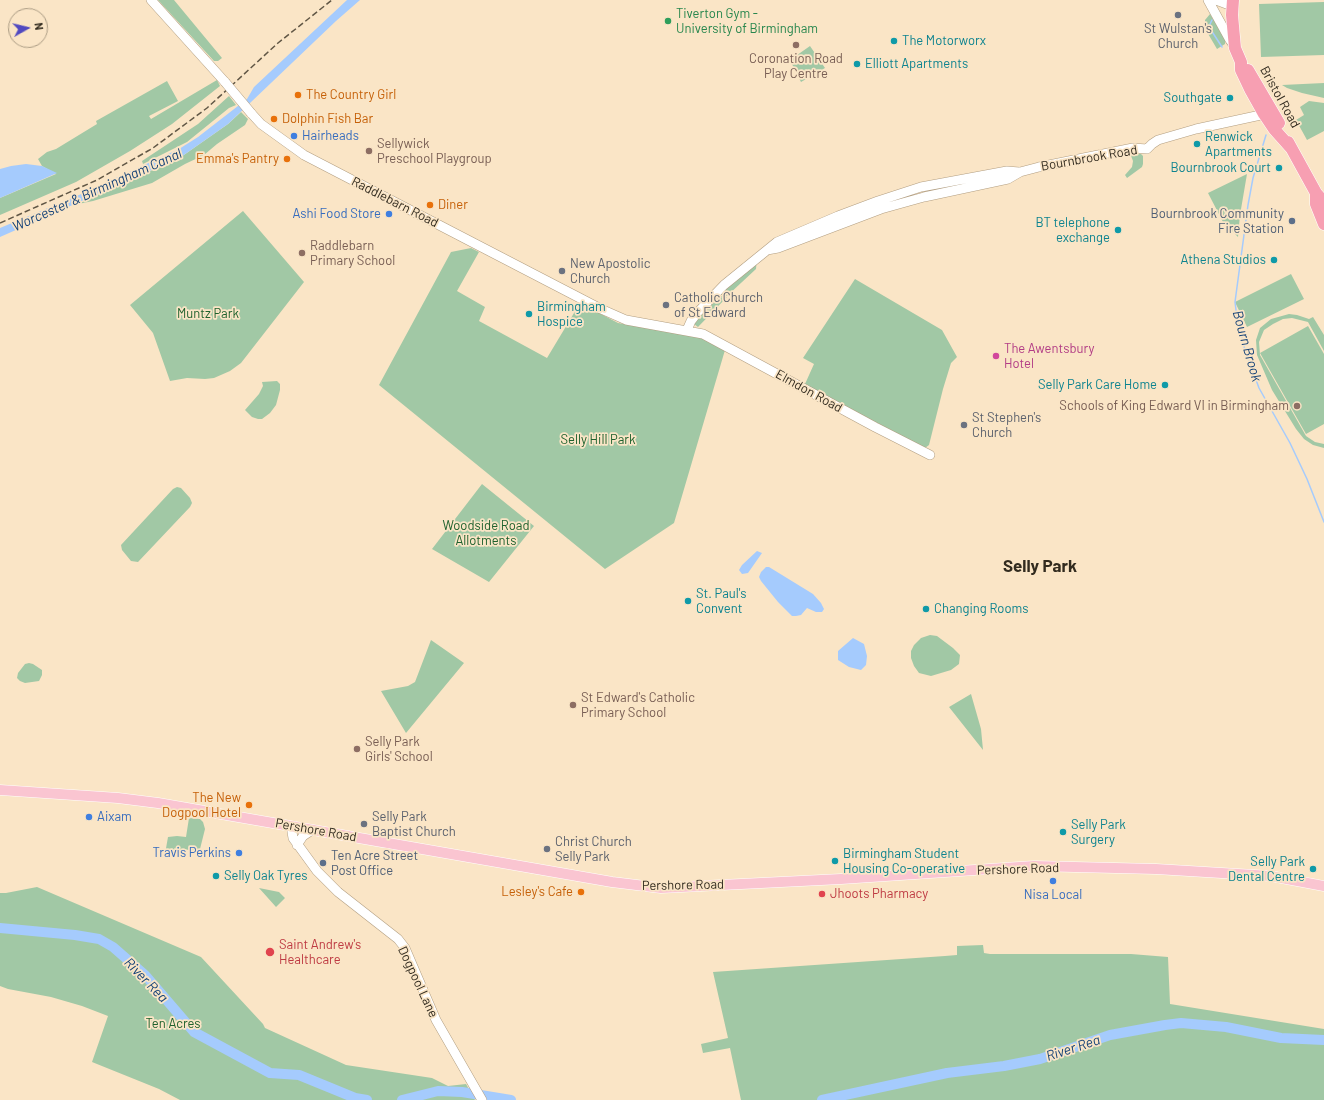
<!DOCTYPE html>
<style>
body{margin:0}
#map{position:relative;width:1324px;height:1100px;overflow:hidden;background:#fae5c6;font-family:Barlow,sans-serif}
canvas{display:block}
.north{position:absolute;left:8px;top:8px;width:40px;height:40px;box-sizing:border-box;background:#fae5c6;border:1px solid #aa9b83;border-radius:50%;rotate:82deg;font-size:11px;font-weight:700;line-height:16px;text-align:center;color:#322b1f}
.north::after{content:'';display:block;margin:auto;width:14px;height:18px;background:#5149c0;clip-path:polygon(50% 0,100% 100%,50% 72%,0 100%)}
</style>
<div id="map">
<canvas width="1324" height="1100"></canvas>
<div class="north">N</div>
</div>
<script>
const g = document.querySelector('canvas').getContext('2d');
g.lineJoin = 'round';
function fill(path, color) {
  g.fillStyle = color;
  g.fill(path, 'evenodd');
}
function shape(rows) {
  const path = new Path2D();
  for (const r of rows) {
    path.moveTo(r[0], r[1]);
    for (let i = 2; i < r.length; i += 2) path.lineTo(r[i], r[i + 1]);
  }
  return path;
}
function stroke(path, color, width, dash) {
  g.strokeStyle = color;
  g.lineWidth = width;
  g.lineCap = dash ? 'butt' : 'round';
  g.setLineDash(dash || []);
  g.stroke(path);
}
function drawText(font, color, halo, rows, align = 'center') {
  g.font = font + ' Barlow,sans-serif';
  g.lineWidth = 3.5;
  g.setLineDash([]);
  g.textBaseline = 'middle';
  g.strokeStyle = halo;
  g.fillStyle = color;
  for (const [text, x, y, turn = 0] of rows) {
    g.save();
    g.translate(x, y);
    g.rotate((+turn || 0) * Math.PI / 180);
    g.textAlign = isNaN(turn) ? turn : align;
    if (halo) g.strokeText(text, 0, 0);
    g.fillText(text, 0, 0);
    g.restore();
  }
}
fill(shape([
 [158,0,174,0,222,58,218,61,214,61],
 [1324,2,1324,55,1261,57,1259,4],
 [1210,14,1225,39,1225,44,1217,49,1207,32,1205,26,1205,20],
 [810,46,825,68,801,82,790,60],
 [217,80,220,86,172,124,130,151,76,182,0,215,0,198,56,174,42,166,38,159,47,152,56,149,97,124,96,121,167,81,178,101,149,116,151,119],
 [1324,83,1324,98,1302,93,1287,88,1282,85],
 [229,96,236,105,229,108,187,142,143,164,142,161,198,124],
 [1309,101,1324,103,1324,131,1307,140,1296,120,1304,115,1300,107],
 [241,112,248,119,245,125,217,144,204,155,185,164,152,183,93,201,78,204,181,157,228,124],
 [1130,153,1141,154,1143,156,1143,164,1142,167,1127,178,1125,175,1132,167,1133,161],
 [1247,174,1240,215,1238,237,1223,222,1208,193],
 [243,211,304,282,241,363,230,371,214,378,205,379,187,378,170,381,153,333,130,305],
 [471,248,479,252,457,291,485,307,479,321,547,358,580,303,618,323,703,338,725,350,674,523,605,569,379,385,451,252],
 [757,258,756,269,727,296,716,294],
 [1291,274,1304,299,1247,327,1235,302],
 [855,279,942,330,957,357,951,363,943,389,929,445,925,448,876,424,805,384,814,364,803,358],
 [715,295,727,297,698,327,694,324],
 [1289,314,1297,315,1309,319,1313,317,1324,335,1324,351,1308,322,1292,318,1283,319,1273,324,1264,330,1259,342,1260,355,1306,436,1315,442,1324,444,1324,448,1313,445,1304,439,1296,429,1272,390,1257,355,1256,340,1260,328,1271,319],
 [1308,326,1324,354,1324,424,1306,434,1260,353],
 [277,381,280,384,280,390,276,405,270,413,262,419,258,419,252,417,245,410,259,394,263,386,262,382],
 [482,484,534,526,489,582,432,549],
 [177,487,181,488,190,498,192,503,190,507,138,562,131,561,122,550,121,545,173,489],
 [930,635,937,636,953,648,960,655,959,664,951,670,931,676,919,673,914,666,911,658,911,651,914,645,921,638],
 [431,640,464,663,406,733,381,691,408,686,415,682],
 [29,663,33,664,42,670,42,675,39,681,25,683,20,681,17,678,18,673,25,664],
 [971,694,981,729,983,750,949,707],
 [189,818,200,819,203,822,205,829,200,849,195,851,183,849,182,854,177,853,176,855,165,854,168,837,177,836,186,837],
 [37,887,201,957,263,1024,265,1028,346,1065,432,1078,448,1086,466,1084,475,1100,180,1100,159,1089,92,1062,108,1016,82,1006,51,997,8,989,0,986,0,893,6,893],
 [259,888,279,892,285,898,276,907],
 [983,945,984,953,990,954,1131,954,1168,957,1170,1004,1324,1029,1324,1100,741,1100,730,1048,703,1053,701,1044,728,1038,713,972,945,956,957,955,957,946]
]), '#a1c8a5');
fill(shape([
 [347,0,360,0,336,21,228,124,181,157,0,237,0,228,79,195,179,149,198,137,247,99,254,87],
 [26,164,42,166,57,173,0,198,0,169,11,166],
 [757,551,762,553,748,573,742,574,739,570,742,565],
 [766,567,769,567,813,594,821,603,824,609,822,612,816,612,807,608,801,615,796,616,792,616,778,602,761,581,759,577,761,572],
 [853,638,864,644,867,656,866,665,861,670,849,667,838,660,838,651]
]), '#a5cbfd');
fill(shape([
 [113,177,128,183,122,186,107,180]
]), '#fae5c6');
stroke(shape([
 [1212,20,1210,24,1211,30,1222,47],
 [1266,135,1253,178,1248,205,1235,302,1237,318,1245,350,1259,388,1290,443,1307,479,1324,522],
 [0,928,4,929]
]), '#a5cbfd', 1.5);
stroke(shape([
 [0,928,75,935,99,939,113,947,145,975,194,1032,270,1073,299,1075,355,1098,367,1100],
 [402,1100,438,1091,462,1092,511,1100],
 [822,1100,947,1073,1004,1066,1040,1059,1110,1035,1165,1025,1181,1023,1226,1027,1281,1038,1324,1040]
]), '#a5cbfd', 10);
const secondary = shape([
 [151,0,225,82],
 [1208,0,1230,40,1235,47],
 [1216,0,1232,6],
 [251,113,261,124,304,155,601,309,626,320,703,334,875,427,930,455],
 [767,250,778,248,881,209,924,197,1008,179,1020,172,1039,167,1133,148,1147,149,1152,144,1158,140,1196,129,1270,113],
 [687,330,691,321,698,312,724,285,777,242,838,216,878,201,921,187,1007,171,1019,172],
 [293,826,292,832,293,838,317,871,338,892,398,939,405,948,436,1020,482,1100],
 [297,845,303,836,312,830]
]);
const primary = shape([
 [0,790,118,798,158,803,612,882,661,888,841,879,1034,866,1156,869,1271,876,1324,886]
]);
const highway = shape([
 [1233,0,1232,15,1235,48,1241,62,1241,70,1250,89,1264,114,1274,129,1291,148],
 [1248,70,1279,123],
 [1288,142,1316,193,1324,202],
 [1316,193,1316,204,1324,224]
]);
stroke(secondary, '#b29e81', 10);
stroke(primary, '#fff', 11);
stroke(highway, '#fff', 13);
stroke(secondary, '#fff', 9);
stroke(primary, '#fac5d1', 10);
stroke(highway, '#f79fb2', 12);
stroke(shape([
 [0,223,97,180,153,148,207,108,278,43,332,0]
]), '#605645', 1.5, [6, 3]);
const secondaryBridge = shape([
 [225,82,251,113]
]);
stroke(secondaryBridge, '#b29e81', 10, []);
stroke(secondaryBridge, '#fff', 9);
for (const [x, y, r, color] of [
 [1178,15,4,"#6b7280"],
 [668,21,4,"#2e9e5b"],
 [894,41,4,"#0f9aa8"],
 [796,45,4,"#8d6e63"],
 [857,64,4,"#0f9aa8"],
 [298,95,4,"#e8710a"],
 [1230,98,4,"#0f9aa8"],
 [274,119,4,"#e8710a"],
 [294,136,4,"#3f7fe0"],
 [1197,144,4,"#0f9aa8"],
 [369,151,4,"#8d6e63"],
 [287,159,4,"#e8710a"],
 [1279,168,4,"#0f9aa8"],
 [430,205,4,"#e8710a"],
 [389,214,4,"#3f7fe0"],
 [1292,221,4,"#5c6f8a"],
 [1118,230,4,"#0f9aa8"],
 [302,253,4,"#8d6e63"],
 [1274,260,4,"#0f9aa8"],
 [562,271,4,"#6b7280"],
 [666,305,4,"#6b7280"],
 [529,314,4,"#0f9aa8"],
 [996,356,4,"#d1479c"],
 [1165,385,4,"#0f9aa8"],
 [1297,406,4,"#8d6e63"],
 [964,425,4,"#6b7280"],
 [688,601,4,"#0f9aa8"],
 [926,609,4,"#0f9aa8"],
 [573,705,4,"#8d6e63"],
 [357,749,4,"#8d6e63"],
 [249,805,4,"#e8710a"],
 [89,817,4,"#3f7fe0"],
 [364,824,4,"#6b7280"],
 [1063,832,4,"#0f9aa8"],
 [547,849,4,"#6b7280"],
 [239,853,4,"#3f7fe0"],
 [835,861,4,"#0f9aa8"],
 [323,863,4,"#5c6f8a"],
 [1313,869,4,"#0f9aa8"],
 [216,876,4,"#0f9aa8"],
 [1053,881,4,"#3f7fe0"],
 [581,892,4,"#e8710a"],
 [822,894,4,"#e0444e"],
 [270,952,5,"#e0444e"]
]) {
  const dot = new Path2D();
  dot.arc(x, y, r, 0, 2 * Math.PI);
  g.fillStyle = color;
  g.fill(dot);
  stroke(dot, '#fae5c6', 1.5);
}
drawText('13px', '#27864d', '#fae5c6', [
 ["Tiverton Gym -",676,14],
 ["University of Birmingham",676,29]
], 'left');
drawText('13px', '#5b616d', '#fae5c6', [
 ["St Wulstan's",1178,29,"center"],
 ["Church",1178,44,"center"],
 ["New Apostolic",570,264],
 ["Church",570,279],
 ["Catholic Church",674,298],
 ["of St Edward",674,313],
 ["St Stephen's",972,418],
 ["Church",972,433],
 ["Selly Park",372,817],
 ["Baptist Church",372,832],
 ["Christ Church",555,842],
 ["Selly Park",555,857]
], 'left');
drawText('13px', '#0d838f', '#fae5c6', [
 ["The Motorworx",902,41],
 ["Elliott Apartments",865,64],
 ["Southgate",1222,98,"right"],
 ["Renwick",1205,137],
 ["Apartments",1205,152],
 ["Bournbrook Court",1271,168,"right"],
 ["BT telephone",1110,223,"right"],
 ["exchange",1110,238,"right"],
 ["Athena Studios",1266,260,"right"],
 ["Birmingham",537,307],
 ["Hospice",537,322],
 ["Selly Park Care Home",1157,385,"right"],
 ["St. Paul's",696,594],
 ["Convent",696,609],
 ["Changing Rooms",934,609],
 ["Selly Park",1071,825],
 ["Surgery",1071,840],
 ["Birmingham Student",843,854],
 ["Housing Co-operative",843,869],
 ["Selly Park",1305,862,"right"],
 ["Dental Centre",1305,877,"right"],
 ["Selly Oak Tyres",224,876]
], 'left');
drawText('13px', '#785e54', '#fae5c6', [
 ["Coronation Road",796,59,"center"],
 ["Play Centre",796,74,"center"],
 ["Sellywick",377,144],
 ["Preschool Playgroup",377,159],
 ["Raddlebarn",310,246],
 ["Primary School",310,261],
 ["Schools of King Edward VI in Birmingham",1289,406,"right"],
 ["St Edward's Catholic",581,698],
 ["Primary School",581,713],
 ["Selly Park",365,742],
 ["Girls' School",365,757]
], 'left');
drawText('13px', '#c56008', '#fae5c6', [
 ["The Country Girl",306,95],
 ["Dolphin Fish Bar",282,119],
 ["Emma's Pantry",279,159,"right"],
 ["Diner",438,205],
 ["The New",241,798,"right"],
 ["Dogpool Hotel",241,813,"right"],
 ["Lesley's Cafe",573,892,"right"]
], 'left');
drawText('13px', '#322b1f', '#fae5c6', [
 ["Bristol Road",1280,97,61],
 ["Bournbrook Road",1089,158,-10],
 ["Raddlebarn Road",395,202,27],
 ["Elmdon Road",809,391,29],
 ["Pershore Road",316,830,10],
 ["Pershore Road",1018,869,-2],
 ["Pershore Road",683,885,-1],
 ["Dogpool Lane",418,982,65]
]);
drawText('13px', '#366cbe', '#fae5c6', [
 ["Hairheads",302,136],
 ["Ashi Food Store",381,214,"right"],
 ["Aixam",97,817],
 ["Travis Perkins",231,853,"right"],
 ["Nisa Local",1053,895,"center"]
], 'left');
drawText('13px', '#4e5e75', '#fae5c6', [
 ["Bournbrook Community",1284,214],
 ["Fire Station",1284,229],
 ["Ten Acre Street",331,856,"left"],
 ["Post Office",331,871,"left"]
], 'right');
drawText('13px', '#1e612d', '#fae5c6', [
 ["Muntz Park",208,314],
 ["Selly Hill Park",598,440],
 ["Woodside Road",486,526],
 ["Allotments",486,541],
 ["Ten Acres",173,1024]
]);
drawText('13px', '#b23c85', '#fae5c6', [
 ["The Awentsbury",1004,349],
 ["Hotel",1004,364]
], 'left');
drawText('13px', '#be3a42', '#fae5c6', [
 ["Jhoots Pharmacy",830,894],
 ["Saint Andrew's",279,945],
 ["Healthcare",279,960]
], 'left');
drawText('italic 14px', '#124077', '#fae5c6', [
 ["Worcester & Birmingham Canal",97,190,-24],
 ["Bourn Brook",1247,346,74],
 ["River Rea",146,980,46],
 ["River Rea",1073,1048,-18]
]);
drawText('bold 17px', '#322b1f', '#fae5c6', [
 ["Selly Park",1040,566]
]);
</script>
